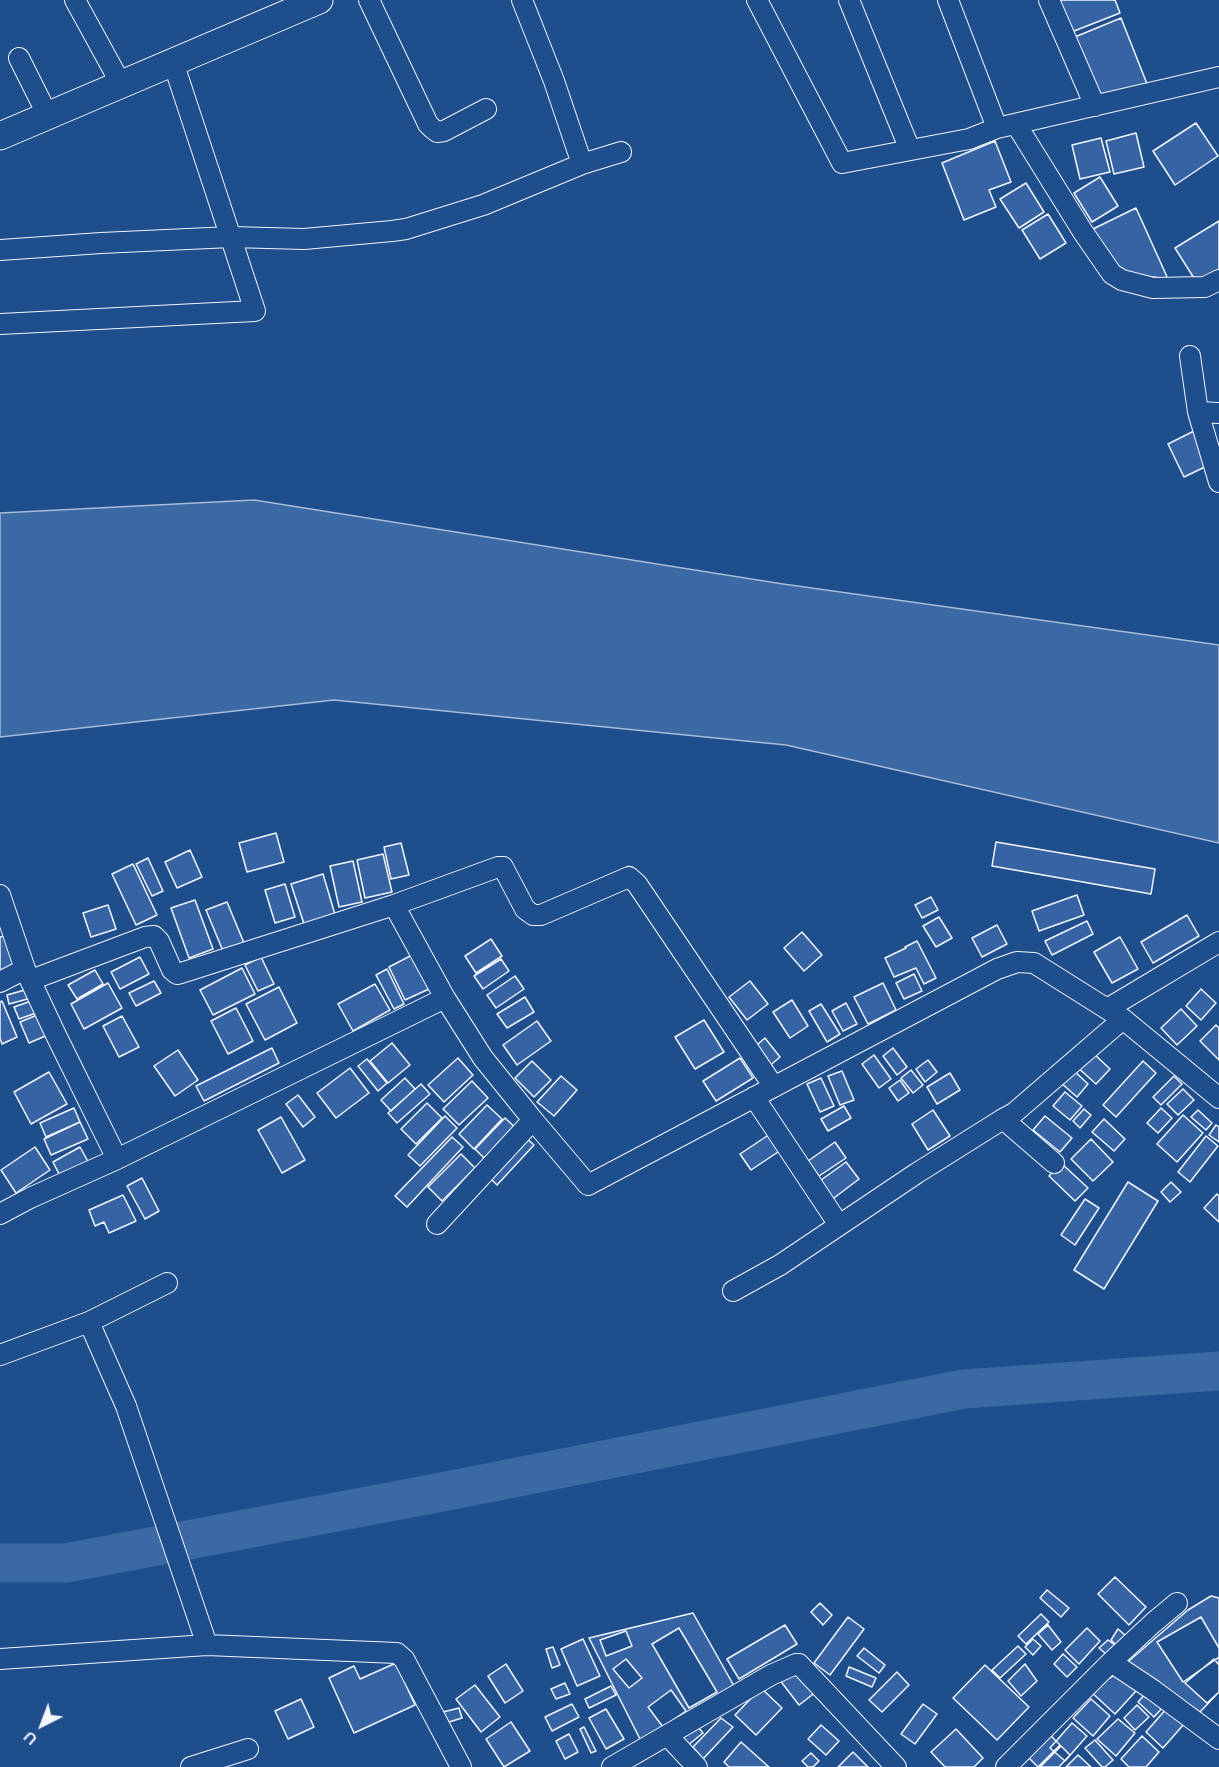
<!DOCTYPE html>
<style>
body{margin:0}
#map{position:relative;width:1219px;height:1767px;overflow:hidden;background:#1f4e8c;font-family:Mulish,sans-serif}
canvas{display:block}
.north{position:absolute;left:12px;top:1695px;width:60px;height:60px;-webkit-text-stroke:4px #1f4e8c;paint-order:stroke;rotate:222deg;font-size:16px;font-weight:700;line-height:24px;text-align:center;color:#f2f6ff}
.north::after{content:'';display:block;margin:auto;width:21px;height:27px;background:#f2f6ff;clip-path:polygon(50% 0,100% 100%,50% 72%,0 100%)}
</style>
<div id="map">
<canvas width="1219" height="1767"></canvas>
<div class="north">U</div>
</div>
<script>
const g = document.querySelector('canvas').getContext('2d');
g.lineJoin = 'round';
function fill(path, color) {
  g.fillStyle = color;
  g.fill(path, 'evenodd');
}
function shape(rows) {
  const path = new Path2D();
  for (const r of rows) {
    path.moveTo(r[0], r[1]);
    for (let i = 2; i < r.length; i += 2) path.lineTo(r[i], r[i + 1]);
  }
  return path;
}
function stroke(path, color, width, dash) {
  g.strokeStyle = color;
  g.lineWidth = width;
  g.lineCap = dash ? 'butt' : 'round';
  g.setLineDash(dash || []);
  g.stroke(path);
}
const water = shape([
 [254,500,783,584,1219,645,1219,843,786,745,334,700,0,737,0,513,254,500]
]);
fill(water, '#3b69a3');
stroke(water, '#a8bbd7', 1.5);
stroke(shape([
 [0,1563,66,1563,442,1492,964,1389,1219,1371]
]), '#3b69a3', 39);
const building = shape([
 [1056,0,1115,0,1120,13,1069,33,1056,0],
 [1121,18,1149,89,1100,103,1070,39,1121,18],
 [1196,123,1218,156,1175,185,1153,151,1196,123],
 [1136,133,1144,167,1114,174,1106,141,1136,133],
 [1101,138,1110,172,1080,179,1072,145,1101,138],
 [995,141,1011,182,989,190,996,207,964,220,942,163,995,141],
 [1100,177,1118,206,1092,222,1074,193,1100,177],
 [1026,183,1044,212,1019,228,1000,199,1026,183],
 [1136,208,1168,279,1116,272,1093,229,1136,208],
 [1048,214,1066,243,1040,259,1022,230,1048,214],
 [1219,221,1219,270,1197,283,1175,248,1219,221],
 [1194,431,1211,464,1184,477,1168,444,1194,431],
 [276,833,284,862,247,872,239,843,276,833],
 [996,842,1155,869,1151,894,992,866,996,842],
 [401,843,409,875,391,879,384,847,401,843],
 [190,850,202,877,177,888,165,862,190,850],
 [383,854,392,892,365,898,357,860,383,854],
 [148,858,163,891,152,896,136,864,148,858],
 [353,861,362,902,339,907,330,866,353,861],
 [133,864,157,915,136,925,112,874,133,864],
 [323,874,336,918,305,927,291,884,323,874],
 [285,884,295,917,275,923,265,890,285,884],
 [1077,895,1084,915,1039,931,1032,911,1077,895],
 [931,897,938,910,922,918,915,905,931,897],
 [195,900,213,949,189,958,171,908,195,900],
 [227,902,244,943,223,951,206,910,227,902],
 [108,905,116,929,91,937,83,913,108,905],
 [1187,915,1199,936,1153,963,1141,942,1187,915],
 [939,917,952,938,936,947,923,926,939,917],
 [1087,921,1093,934,1052,955,1045,941,1087,921],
 [997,925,1007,944,982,957,972,938,997,925],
 [802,932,822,955,804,971,784,948,802,932],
 [4,936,17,967,0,974,0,937,4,936],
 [1120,937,1138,969,1112,983,1094,952,1120,937],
 [491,939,502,956,476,973,465,956,491,939],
 [917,941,936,978,924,984,916,968,894,977,885,958,906,948,905,947,917,941],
 [412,955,429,989,405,1000,389,967,412,955],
 [140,957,149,974,120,989,111,972,140,957],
 [261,957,274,984,258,991,245,965,261,957],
 [501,959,509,971,483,989,474,976,501,959],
 [242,968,255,994,213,1015,200,990,242,968],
 [387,969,404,1004,394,1009,376,975,387,969],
 [95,970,103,984,77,999,68,985,95,970],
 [914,974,922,991,904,999,896,983,914,974],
 [515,976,524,989,496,1008,487,995,515,976],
 [154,981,161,993,136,1006,129,993,154,981],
 [750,981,768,1004,747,1020,729,997,750,981],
 [108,983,122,1008,84,1029,71,1004,108,983],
 [883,983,896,1010,868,1024,854,997,883,983],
 [375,984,390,1010,353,1031,338,1004,375,984],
 [279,987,297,1023,265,1040,246,1004,279,987],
 [32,988,35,997,9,1004,7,995,32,988],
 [1201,989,1216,1003,1201,1020,1186,1006,1201,989],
 [525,997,534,1012,507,1028,497,1014,525,997],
 [37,999,42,1011,19,1019,14,1007,37,999],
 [792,1000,808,1026,790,1038,773,1012,792,1000],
 [2,1001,17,1037,2,1044,0,1038,0,1002,2,1001],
 [846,1003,857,1024,843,1031,832,1011,846,1003],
 [821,1004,840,1034,827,1042,809,1011,821,1004],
 [236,1008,253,1041,228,1054,211,1021,236,1008],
 [1181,1009,1197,1026,1177,1045,1161,1028,1181,1009],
 [42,1013,50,1034,29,1043,20,1022,42,1013],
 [122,1016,139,1047,119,1057,103,1026,122,1016],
 [704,1020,724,1052,695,1069,675,1037,704,1020],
 [537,1021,551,1041,517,1065,503,1045,537,1021],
 [1216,1025,1219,1028,1219,1060,1200,1041,1216,1025],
 [765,1038,780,1057,767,1068,752,1049,765,1038],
 [392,1043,410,1065,388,1083,370,1061,392,1043],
 [272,1048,279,1063,204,1101,196,1086,272,1048],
 [893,1048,907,1067,897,1075,883,1056,893,1048],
 [178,1050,198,1080,175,1096,154,1066,178,1050],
 [1091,1051,1110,1069,1096,1084,1076,1066,1091,1051],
 [874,1055,891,1079,879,1088,862,1064,874,1055],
 [458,1058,473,1075,444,1102,428,1085,458,1058],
 [740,1058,753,1078,716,1101,703,1081,740,1058],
 [367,1059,387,1083,378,1091,358,1066,367,1059],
 [928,1060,937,1072,925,1082,916,1069,928,1060],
 [532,1061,551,1080,534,1097,515,1078,532,1061],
 [1143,1061,1156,1073,1116,1117,1103,1105,1143,1061],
 [350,1068,369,1093,336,1118,317,1093,350,1068],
 [1072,1069,1088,1084,1077,1097,1060,1082,1072,1069],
 [911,1070,923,1085,913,1093,901,1078,911,1070],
 [842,1071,854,1100,840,1105,828,1076,842,1071],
 [49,1072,67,1104,31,1124,14,1092,49,1072],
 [950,1073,960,1090,937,1104,927,1087,950,1073],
 [561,1076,577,1090,554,1116,537,1102,561,1076],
 [1174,1076,1182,1084,1161,1105,1153,1097,1174,1076],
 [405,1078,415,1089,391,1111,381,1100,405,1078],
 [821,1078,834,1106,820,1112,807,1084,821,1078],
 [900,1080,909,1093,898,1101,889,1088,900,1080],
 [472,1081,488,1098,459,1125,443,1109,472,1081],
 [421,1084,430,1094,397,1123,388,1113,421,1084],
 [1183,1089,1194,1100,1178,1115,1167,1104,1183,1089],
 [1065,1092,1082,1106,1070,1120,1053,1106,1065,1092],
 [298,1095,315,1117,303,1127,286,1104,298,1095],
 [427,1103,442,1118,416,1144,401,1129,427,1103],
 [487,1105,502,1119,474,1149,459,1134,487,1105],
 [844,1106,851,1118,828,1131,821,1119,844,1106],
 [74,1108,80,1122,46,1137,40,1123,74,1108],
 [1161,1108,1172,1118,1158,1133,1147,1123,1161,1108],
 [1084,1109,1091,1115,1080,1128,1073,1121,1084,1109],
 [933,1110,950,1136,928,1150,912,1124,933,1110],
 [1198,1110,1212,1123,1206,1130,1191,1117,1198,1110],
 [1183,1115,1203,1133,1177,1162,1157,1144,1183,1115],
 [445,1116,457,1128,420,1166,408,1155,445,1116],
 [1045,1116,1072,1138,1060,1152,1033,1130,1045,1116],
 [281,1117,305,1160,282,1173,258,1130,281,1117],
 [505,1118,518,1130,488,1162,475,1149,505,1118],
 [1104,1119,1125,1139,1114,1151,1092,1132,1104,1119],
 [80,1122,88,1139,51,1155,44,1139,80,1122],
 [1216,1125,1219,1127,1219,1142,1209,1135,1216,1125],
 [770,1134,781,1150,751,1170,740,1154,770,1134],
 [1206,1136,1218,1146,1190,1182,1178,1172,1206,1136],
 [452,1137,463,1147,407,1207,395,1196,452,1137],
 [525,1137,534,1145,497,1185,488,1176,525,1137],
 [1091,1139,1113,1162,1093,1181,1071,1159,1091,1139],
 [835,1142,846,1158,819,1176,808,1161,835,1142],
 [35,1147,50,1170,16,1193,1,1170,35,1147],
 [80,1147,91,1167,63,1182,53,1162,80,1147],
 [461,1154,475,1168,442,1201,428,1187,461,1154],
 [846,1162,859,1179,830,1201,817,1183,846,1162],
 [1061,1163,1088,1188,1075,1201,1049,1176,1061,1163],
 [142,1178,159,1211,145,1219,127,1186,142,1178],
 [1128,1182,1158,1201,1104,1289,1074,1270,1128,1182],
 [1171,1182,1181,1192,1170,1202,1161,1192,1171,1182],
 [1217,1194,1219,1196,1219,1222,1204,1208,1217,1194],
 [123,1195,136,1221,109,1233,104,1222,95,1226,89,1210,123,1195],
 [1085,1199,1099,1208,1075,1245,1061,1235,1085,1199],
 [1115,1577,1146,1607,1129,1625,1098,1594,1115,1577],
 [1047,1590,1069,1608,1061,1617,1040,1598,1047,1590],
 [1211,1596,1219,1598,1219,1692,1200,1712,1164,1688,1123,1666,1188,1610,1211,1596],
 [820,1603,832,1615,823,1625,811,1612,820,1603],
 [693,1613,734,1686,642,1743,589,1638,693,1613],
 [1041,1614,1049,1622,1026,1644,1018,1636,1041,1614],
 [848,1617,864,1629,830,1675,814,1663,848,1617],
 [1201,1617,1219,1648,1219,1657,1183,1682,1157,1642,1201,1617],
 [785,1625,797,1644,739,1679,727,1659,785,1625],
 [1048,1625,1061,1642,1052,1650,1038,1634,1048,1625],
 [679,1628,717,1692,689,1708,652,1644,679,1628],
 [1087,1628,1100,1641,1079,1664,1065,1650,1087,1628],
 [1118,1629,1126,1636,1116,1645,1111,1640,1118,1629],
 [626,1631,632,1646,606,1656,600,1640,626,1631],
 [583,1639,600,1676,577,1686,561,1649,583,1639],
 [1033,1639,1041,1646,1033,1655,1025,1647,1033,1639],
 [1108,1640,1115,1645,1106,1654,1099,1648,1108,1640],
 [1018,1646,1026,1654,1000,1678,992,1670,1018,1646],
 [553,1647,560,1665,552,1668,546,1649,553,1647],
 [864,1648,885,1665,879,1673,857,1656,864,1648],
 [1063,1654,1077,1667,1067,1677,1054,1664,1063,1654],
 [626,1659,642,1678,629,1688,613,1669,626,1659],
 [1214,1659,1219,1665,1219,1692,1207,1703,1185,1683,1214,1659],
 [396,1663,415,1705,354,1733,329,1678,354,1666,360,1679,396,1663],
 [506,1664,523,1691,505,1703,488,1676,506,1664],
 [1025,1664,1037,1681,1021,1696,1008,1681,1025,1664],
 [985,1665,1029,1707,997,1740,953,1698,985,1665],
 [796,1667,816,1692,799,1705,779,1679,796,1667],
 [849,1667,876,1678,872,1687,846,1676,849,1667],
 [897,1672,909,1685,882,1712,869,1700,897,1672],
 [1118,1673,1136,1691,1115,1714,1089,1690,1118,1673],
 [565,1683,570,1694,556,1699,551,1689,565,1683],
 [475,1685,500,1717,481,1732,456,1699,475,1685],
 [611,1686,616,1695,589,1708,585,1699,611,1686],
 [761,1688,782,1708,756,1735,735,1715,761,1688],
 [671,1690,686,1711,663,1727,648,1707,671,1690],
 [1147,1692,1163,1707,1154,1717,1138,1702,1147,1692],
 [301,1699,314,1727,288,1739,275,1711,301,1699],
 [1091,1699,1110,1716,1093,1736,1073,1718,1091,1699],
 [572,1704,579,1717,552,1731,545,1717,572,1704],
 [923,1704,937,1714,915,1744,901,1734,923,1704],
 [1137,1705,1149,1717,1135,1730,1124,1718,1137,1705],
 [459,1708,462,1718,446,1723,443,1712,459,1708],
 [1167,1708,1184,1724,1163,1748,1146,1732,1167,1708],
 [606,1709,624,1739,606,1749,589,1718,606,1709],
 [721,1718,733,1727,703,1759,693,1747,721,1718],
 [1118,1719,1135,1733,1116,1756,1097,1739,1118,1719],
 [511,1722,530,1751,504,1767,486,1739,511,1722],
 [694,1722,703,1733,682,1750,673,1739,694,1722],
 [1072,1723,1087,1736,1065,1761,1050,1748,1072,1723],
 [821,1725,839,1741,826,1755,808,1739,821,1725],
 [584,1727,596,1751,591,1753,580,1729,584,1727],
 [956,1729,983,1758,974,1767,945,1767,931,1752,956,1729],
 [1046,1731,1060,1745,1038,1767,1025,1754,1046,1731],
 [569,1734,578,1752,565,1759,556,1741,569,1734],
 [1142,1736,1159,1752,1146,1767,1129,1767,1121,1759,1142,1736],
 [1095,1740,1113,1760,1105,1767,1102,1767,1085,1748,1095,1740],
 [741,1742,769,1767,729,1767,724,1762,741,1742],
 [1061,1746,1070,1755,1059,1767,1040,1767,1061,1746],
 [853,1752,868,1767,838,1767,853,1752],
 [811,1753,819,1761,813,1767,808,1767,802,1761,811,1753],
 [1078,1755,1091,1767,1066,1767,1078,1755]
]);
fill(building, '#3563a3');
stroke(building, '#f2f6ff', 1.5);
const street = shape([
 [75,0,121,84],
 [369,0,428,124,432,128,437,132,444,131,486,109],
 [522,0,554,81,582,164,621,152],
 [757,0,842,163,969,139,997,128,1219,77],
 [849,0,910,150],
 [948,0,997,128],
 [1049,0,1095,106],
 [19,58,48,116],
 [1016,124,1083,232,1112,274,1122,280,1153,288,1205,287,1219,280],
 [0,250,101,243,231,237,304,239,392,231,406,229,483,205,582,164],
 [0,324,255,311,173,62],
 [1190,356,1198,412,1219,413],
 [1198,412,1219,482],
 [0,895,25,969,54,1031,117,1159],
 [394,905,445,998],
 [31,980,145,937,154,936,159,941,172,970,177,974,181,973,394,905,498,867,503,867,525,909,533,915,541,915,629,877,637,884,774,1087],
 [0,982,25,969],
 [1107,1009,1219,942],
 [754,1097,839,1225],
 [1054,1163,1003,1119,1014,1113,1123,1019],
 [0,1214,30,1198,117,1159,445,998,483,1058,533,1120,588,1185,997,969,1017,962,1034,963,1123,1019,1219,1098],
 [437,1224,533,1120],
 [733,1291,780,1265,917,1173,1003,1119],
 [89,1322,167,1283],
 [0,1355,89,1322,126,1406,207,1645],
 [0,1659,207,1645,397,1653,404,1659,461,1767],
 [1111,1662,1153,1690,1219,1739],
 [667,1735,697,1767],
 [191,1767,248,1749],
 [612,1767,771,1675,796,1664,799,1664,896,1767],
 [1006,1767,1111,1662,1153,1623,1177,1603]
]);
const secondary = shape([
 [0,136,319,0]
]);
stroke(street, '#f2f6ff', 22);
stroke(secondary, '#f2f6ff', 29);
stroke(street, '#1f4e8c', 20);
stroke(secondary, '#1f4e8c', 27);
</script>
